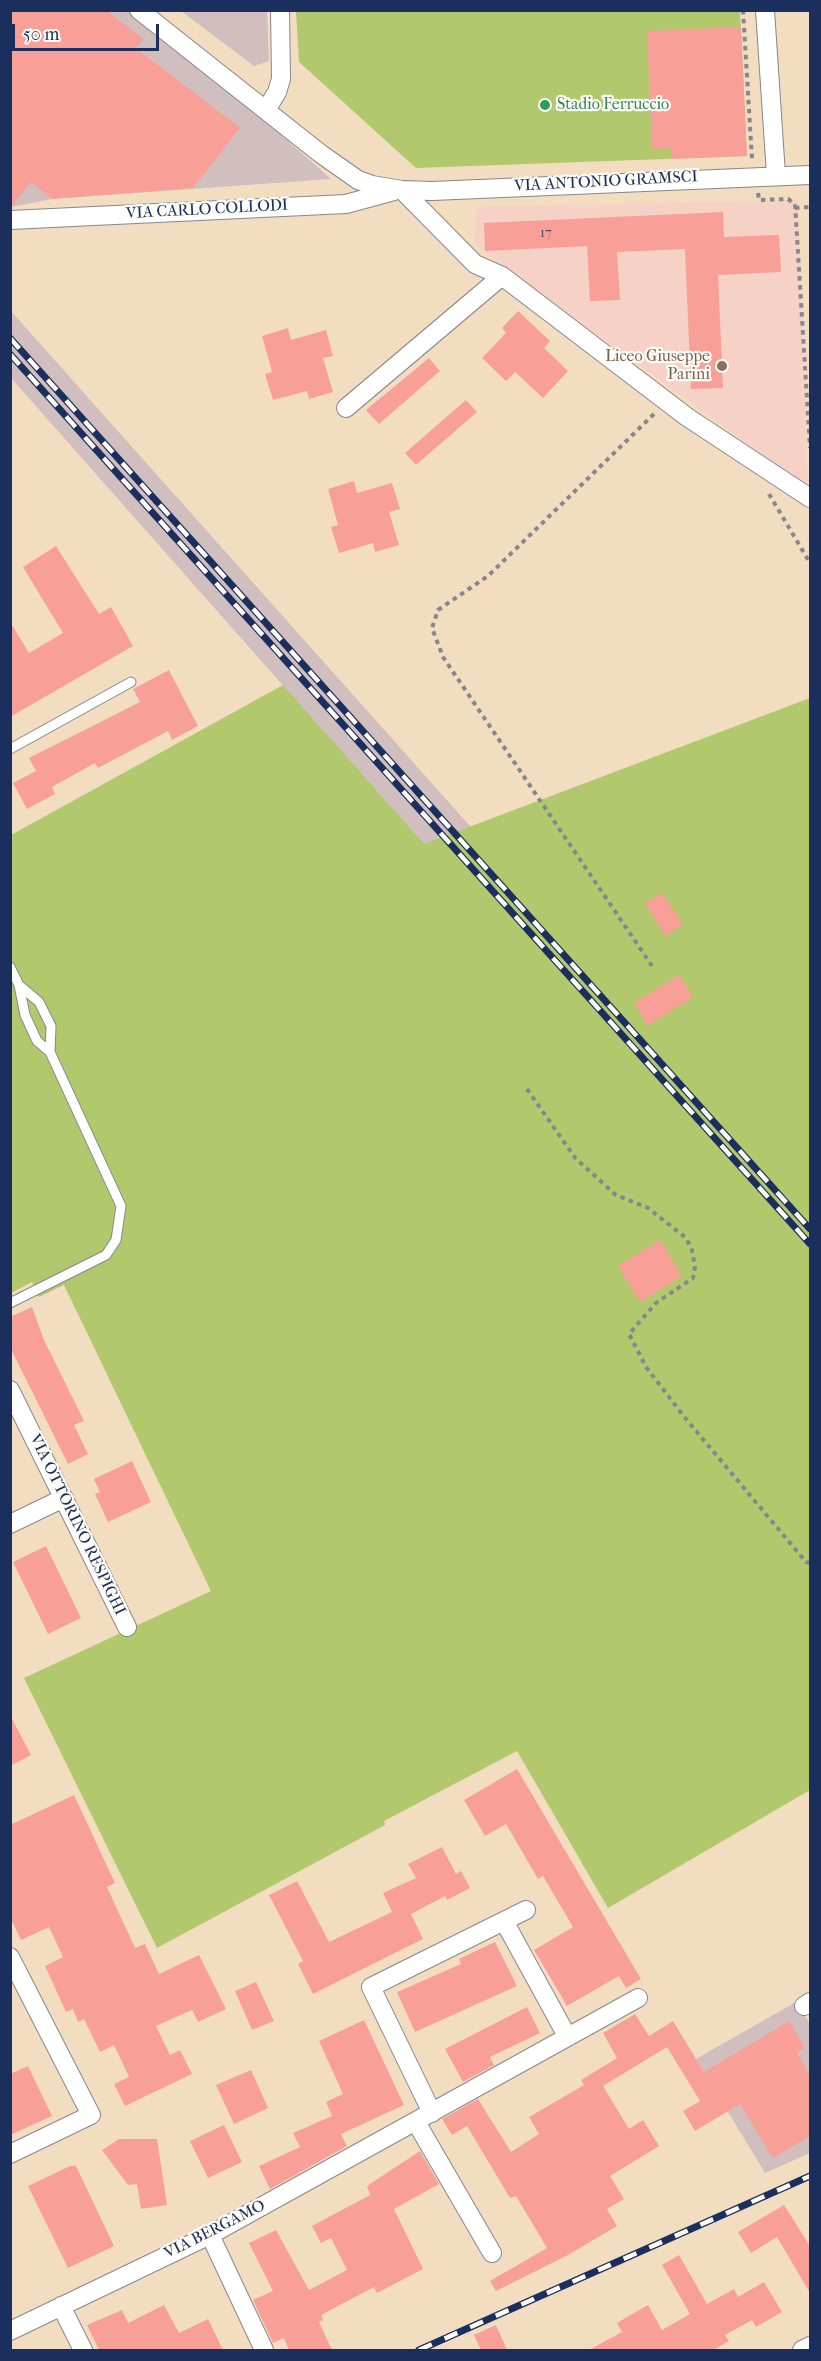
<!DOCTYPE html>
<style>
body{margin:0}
#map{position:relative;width:821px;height:2361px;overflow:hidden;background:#f3ddc0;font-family:"IM FELL French Canon",serif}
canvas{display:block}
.frame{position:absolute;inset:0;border:12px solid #1b2f5e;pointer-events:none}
.scale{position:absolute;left:12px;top:24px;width:147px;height:27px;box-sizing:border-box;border:3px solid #1b2f5e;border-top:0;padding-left:8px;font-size:18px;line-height:21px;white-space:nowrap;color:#1b2f5e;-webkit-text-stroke:4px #fdfcf7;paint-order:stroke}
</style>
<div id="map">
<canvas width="821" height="2361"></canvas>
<div class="frame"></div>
<div class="scale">50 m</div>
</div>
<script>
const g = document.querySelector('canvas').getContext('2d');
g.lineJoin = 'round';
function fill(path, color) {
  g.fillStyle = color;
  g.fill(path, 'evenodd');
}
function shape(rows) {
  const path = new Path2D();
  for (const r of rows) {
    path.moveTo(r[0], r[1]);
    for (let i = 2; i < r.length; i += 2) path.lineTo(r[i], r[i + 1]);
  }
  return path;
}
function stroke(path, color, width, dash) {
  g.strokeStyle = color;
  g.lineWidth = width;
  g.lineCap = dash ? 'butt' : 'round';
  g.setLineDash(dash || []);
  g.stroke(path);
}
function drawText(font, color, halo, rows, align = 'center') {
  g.font = font + ' "IM FELL French Canon",serif';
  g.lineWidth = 4.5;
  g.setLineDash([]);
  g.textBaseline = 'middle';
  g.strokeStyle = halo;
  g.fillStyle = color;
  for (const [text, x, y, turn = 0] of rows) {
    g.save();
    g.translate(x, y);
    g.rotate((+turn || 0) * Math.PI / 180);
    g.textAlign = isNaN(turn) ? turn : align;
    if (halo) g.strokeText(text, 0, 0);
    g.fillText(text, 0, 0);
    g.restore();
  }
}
fill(shape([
 [798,200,808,488,475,245,476,207]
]), '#f6d1c5');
fill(shape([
 [11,11,129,11,253,110,331,179,52,199,11,207],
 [181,11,267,11,269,61,254,66],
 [10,310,650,1028,424,845,11,378],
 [796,2002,810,2024,810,2153,765,2173,696,2059]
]), '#d1bfbf');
fill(shape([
 [296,11,740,11,747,156,416,168,299,62],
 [283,685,424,844,810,698,810,1790,608,1908,517,1751,384,1821,385,1825,157,1948,24,1678,211,1591,64,1285,39,1297,32,1282,11,1293,11,835]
]), '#b1c86d');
fill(shape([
 [10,10,106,10,143,39,136,48,240,128,193,188,52,199,31,182,10,208],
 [741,27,747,156,672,159,672,148,652,149,647,31],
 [723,212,724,237,779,235,781,272,718,275,723,388,691,389,685,249,617,252,620,300,590,301,587,246,485,251,484,223],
 [518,311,550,341,544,348,568,371,543,398,515,372,506,381,482,358,506,333,502,328],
 [288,328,291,340,326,330,333,356,323,358,333,392,309,399,307,391,273,400,265,374,272,372,262,336],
 [429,358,440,371,379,424,366,410],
 [466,400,477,412,416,465,405,453],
 [354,481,357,493,392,483,400,509,389,512,399,545,375,552,373,543,339,553,331,527,338,525,328,489],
 [56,546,99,614,111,607,133,646,10,717,10,622,29,653,63,633,23,567],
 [169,670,198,726,172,740,168,731,98,768,95,763,52,787,55,794,27,809,13,783,36,771,29,758,140,702,133,689],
 [662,893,683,924,665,936,645,903],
 [679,975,693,997,648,1026,634,1003],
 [660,1240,682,1276,640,1302,618,1266],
 [32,1307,44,1340,84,1421,74,1425,88,1454,68,1464,10,1347,10,1317],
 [132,1461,151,1502,108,1522,95,1494,100,1492,94,1479],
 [46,1546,81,1618,48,1634,13,1562],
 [10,1715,31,1755,10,1766],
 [517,1769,641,1979,626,1988,619,1976,567,2006,534,1950,573,1927,543,1876,538,1879,506,1824,485,1836,464,1800],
 [74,1795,115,1883,107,1887,135,1948,145,1944,159,1974,199,1955,226,2009,198,2022,192,2010,156,2026,170,2055,180,2050,192,2074,125,2106,114,2084,129,2077,114,2045,100,2052,84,2019,78,2022,73,2009,66,2012,45,1966,63,1957,49,1927,21,1940,10,1917,10,1825],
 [442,1847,456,1874,461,1871,470,1888,447,1900,445,1896,411,1914,423,1939,313,1994,298,1964,303,1961,269,1895,297,1881,329,1942,392,1912,383,1893,416,1878,408,1864],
 [495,1942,517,1986,415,2032,397,1992,461,1964,459,1959],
 [256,1982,274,2021,252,2030,235,1991],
 [527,2007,540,2033,490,2057,494,2065,463,2082,445,2049],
 [635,2014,649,2036,673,2021,704,2072,789,2021,805,2048,797,2053,810,2076,810,2136,773,2158,740,2104,695,2131,683,2111,700,2101,667,2047,603,2086,629,2129,643,2120,659,2146,610,2176,624,2199,607,2209,617,2226,568,2255,496,2291,490,2281,547,2248,516,2196,510,2198,467,2126,452,2135,442,2119,478,2099,511,2152,539,2134,529,2117,584,2085,581,2080,617,2058,603,2033],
 [364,2020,404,2105,341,2134,347,2146,270,2189,259,2166,300,2147,293,2133,332,2116,326,2102,343,2094,319,2041],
 [28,2066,52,2116,10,2135,10,2074],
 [251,2070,268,2108,234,2124,216,2085],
 [224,2125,242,2162,208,2178,190,2141],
 [119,2139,157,2139,167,2205,141,2209,137,2184,128,2185,102,2150],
 [420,2151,439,2184,394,2209,423,2269,377,2293,374,2287,321,2315,323,2320,319,2322,332,2350,289,2350,284,2338,273,2343,253,2300,273,2291,249,2243,276,2230,309,2290,347,2270,331,2238,321,2243,312,2226,370,2195,367,2186],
 [70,2166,76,2166,114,2246,68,2268,28,2186],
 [784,2205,810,2246,810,2293,777,2237,751,2253,738,2232],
 [679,2255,707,2304,734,2289,738,2297,764,2282,782,2312,756,2327,752,2320,725,2335,729,2341,713,2350,589,2350,622,2332,617,2323,648,2305,662,2330,690,2314,662,2265],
 [164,2305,179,2333,208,2319,223,2350,99,2350,87,2325,122,2310,128,2323],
 [496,2325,507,2350,481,2350,474,2335]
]), '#f8a098');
const lane = shape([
 [10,749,131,682],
 [10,967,19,985,39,1002,51,1026,50,1052,121,1206,116,1240,106,1255,10,1303],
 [19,985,25,1015,37,1041,50,1052]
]);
const street = shape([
 [139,10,321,154,358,180,372,185,402,190,432,191,810,175],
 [765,10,776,175],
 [266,110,277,92,281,79,280,10],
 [402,190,475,264,502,276,687,417,810,498],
 [10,220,346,204,394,191],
 [346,408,502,276],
 [10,1390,127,1627],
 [10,1524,64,1498],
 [504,1921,567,2036],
 [10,1957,91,2115,10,2154],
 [804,2006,810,2002],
 [432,2113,371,1987,526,1910],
 [416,2122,492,2253],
 [210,2235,264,2350],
 [61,2306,83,2350],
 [10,2331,210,2235,638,1998],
 [802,2350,810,2346]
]);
stroke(lane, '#87868f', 11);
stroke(street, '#87868f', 20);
stroke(shape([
 [743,10,752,159],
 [758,193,759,200,788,199,795,204,810,448],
 [795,208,810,207],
 [769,494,810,563],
 [652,966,443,657,432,628,438,610,488,576,655,413],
 [527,1089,576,1159,616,1195,648,1208,686,1238,692,1250,695,1267,693,1278,656,1303,629,1334,646,1367,686,1419,806,1562,810,1563]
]), '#87868f', 4, [4.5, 4.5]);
stroke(lane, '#fff', 9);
stroke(street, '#fff', 18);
const rail = shape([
 [10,338,810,1229],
 [10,354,810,1244],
 [419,2350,810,2176]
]);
stroke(rail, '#1b2f5e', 7);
stroke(rail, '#fdfcf7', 4.5, [14]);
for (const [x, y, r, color] of [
 [545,105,6,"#2e9e5b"],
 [722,366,6,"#8d6e63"]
]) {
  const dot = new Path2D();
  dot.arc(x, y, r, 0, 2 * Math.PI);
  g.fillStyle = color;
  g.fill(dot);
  stroke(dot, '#fdfcf7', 2);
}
drawText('14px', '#524b6c', null, [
 ["17",546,234]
]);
drawText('16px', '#27864d', '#fdfcf7', [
 ["Stadio Ferruccio",557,105]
], 'left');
drawText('16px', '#1b2f5e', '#fdfcf7', [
 ["VIA ANTONIO GRAMSCI",606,182,-3],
 ["VIA CARLO COLLODI",207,210,-3],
 ["VIA OTTORINO RESPIGHI",77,1525,64],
 ["VIA BERGAMO",215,2230,-27]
]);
drawText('16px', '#785e54', '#fdfcf7', [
 ["Liceo Giuseppe",710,357],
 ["Parini",710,375]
], 'right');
</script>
